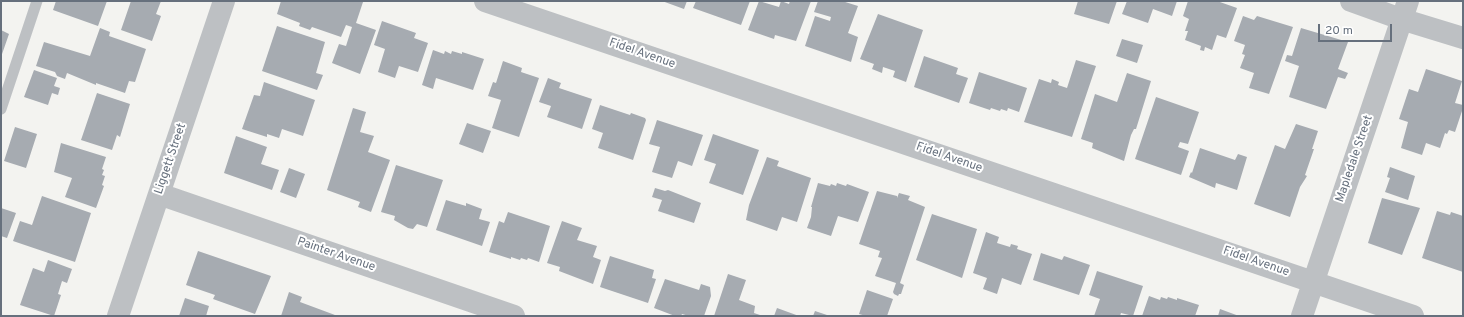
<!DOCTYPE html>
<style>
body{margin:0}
#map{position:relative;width:1464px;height:317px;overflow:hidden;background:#f3f3f0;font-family:Overpass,sans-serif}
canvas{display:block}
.frame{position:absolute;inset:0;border:2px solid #66707d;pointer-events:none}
.scale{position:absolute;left:1318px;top:24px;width:74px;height:18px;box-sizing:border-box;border:2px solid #66707d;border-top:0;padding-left:5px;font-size:12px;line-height:14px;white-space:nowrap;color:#66707d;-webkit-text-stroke:3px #fff;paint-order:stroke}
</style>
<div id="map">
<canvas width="1464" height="317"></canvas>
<div class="frame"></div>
<div class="scale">20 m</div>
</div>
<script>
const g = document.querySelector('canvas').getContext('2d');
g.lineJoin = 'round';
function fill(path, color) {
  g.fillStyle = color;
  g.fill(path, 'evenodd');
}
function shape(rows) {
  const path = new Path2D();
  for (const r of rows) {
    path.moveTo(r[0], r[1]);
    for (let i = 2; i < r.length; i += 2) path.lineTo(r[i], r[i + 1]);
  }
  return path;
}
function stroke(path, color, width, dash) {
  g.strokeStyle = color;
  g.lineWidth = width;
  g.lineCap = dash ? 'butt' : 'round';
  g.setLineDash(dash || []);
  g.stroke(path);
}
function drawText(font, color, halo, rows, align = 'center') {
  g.font = font + ' Overpass,sans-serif';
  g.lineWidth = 4;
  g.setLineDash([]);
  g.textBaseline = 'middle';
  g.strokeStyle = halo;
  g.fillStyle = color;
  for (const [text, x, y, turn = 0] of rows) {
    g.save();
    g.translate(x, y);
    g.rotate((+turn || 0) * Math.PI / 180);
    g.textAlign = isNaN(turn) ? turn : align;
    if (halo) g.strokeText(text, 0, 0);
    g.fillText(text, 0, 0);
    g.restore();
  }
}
fill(shape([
 [56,1,107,1,98,26,53,10],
 [131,1,161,1,156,14,161,16,152,41,121,30],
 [281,1,363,2,356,23,376,30,360,74,332,63,339,44,346,46,352,27,346,25,341,37,312,27,310,30,299,26,300,23,277,14],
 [662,1,687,1,684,9],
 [696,1,750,1,741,25,693,8],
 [759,1,779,7,781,1,789,4,790,1,811,1,796,41,775,35,774,39,748,30],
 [818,1,842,1,858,6,848,33,858,37,851,62,805,46,815,16,830,21,831,17,814,12],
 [1078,1,1117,1,1109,24,1074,14],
 [1127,1,1177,1,1172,16,1153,9,1148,23,1122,14],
 [1188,1,1217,1,1237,8,1226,38,1217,35,1212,50,1205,47,1204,51,1200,50,1201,46,1185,40,1188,31,1185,31,1189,19,1183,16],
 [878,14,923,30,906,82,893,77,895,71,883,67,882,73,872,69,874,64,860,59],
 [1243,16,1254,20,1257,16,1293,27,1269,94,1249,88,1254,73,1240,68,1245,55,1242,54,1245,45,1234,41],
 [382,21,416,33,414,38,428,43,418,72,399,66,395,78,378,72,385,49,374,45],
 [277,26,325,42,316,73,323,75,317,90,262,71],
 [100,28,110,32,109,36,146,49,135,82,129,81,125,93,96,83,96,85,67,73,65,79,57,76,55,72,36,66,44,42,90,56],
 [1301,28,1348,42,1338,69,1348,73,1345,79,1338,77,1326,109,1289,97,1299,66,1285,61,1287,55,1292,56],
 [1,30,9,34,1,57],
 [1122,39,1143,45,1137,63,1116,56],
 [433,50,444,54,445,51,451,54,452,51,462,54,462,52,484,59,473,90,436,78,433,89,422,85],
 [924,56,958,68,956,74,968,78,959,103,914,87],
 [1076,60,1096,66,1072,137,1024,122,1039,79,1051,83,1052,79,1059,82,1058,85,1067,88],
 [503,61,522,68,521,72,539,78,519,137,492,128,501,100,488,96,493,82,496,83],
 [1426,69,1462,81,1455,103,1463,105,1463,108,1455,132,1449,130,1447,134,1445,133,1440,148,1426,143,1422,155,1401,148,1408,122,1399,119,1409,89,1418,92],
 [34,70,57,78,54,86,60,88,58,95,52,93,48,105,24,97],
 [979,72,1027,88,1019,112,1008,108,1007,111,1001,109,1000,111,991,108,990,110,969,103],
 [1127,73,1151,81,1136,129,1134,129,1131,135,1124,161,1092,148,1093,143,1081,139,1095,94,1117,102],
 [548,78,561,83,559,88,592,99,582,129,547,117,551,106,539,102],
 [264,82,315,100,303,136,282,129,279,138,267,134,267,137,242,129,254,95,260,96],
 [97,93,130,104,120,137,117,135,112,150,81,140],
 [1156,97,1199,112,1188,144,1180,142,1178,147,1189,151,1181,175,1135,159],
 [600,105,630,115,631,113,645,118,646,120,633,160,598,148,603,133,592,129],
 [353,108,366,112,360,132,374,136,368,152,390,160,371,212,358,207,360,202,327,190],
 [657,120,703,135,692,166,678,161,672,178,652,172,660,147,649,144],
 [467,123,491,131,483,153,459,144],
 [1296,124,1318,131,1312,149,1314,149,1305,175,1307,176,1300,187,1290,217,1254,204,1275,145,1285,149],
 [15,127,37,134,26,168,4,161],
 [713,134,759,150,743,195,709,183,716,164,704,160],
 [236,136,267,147,261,164,279,170,272,190,224,173],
 [61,143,106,157,102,169,104,170,102,175,105,176,102,185,104,186,96,208,65,197,72,178,54,172],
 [1200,148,1235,160,1238,154,1247,157,1237,190,1216,183,1215,188,1189,177,1191,172,1192,173],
 [767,157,779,161,777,166,811,178,797,222,782,217,777,231,746,220,749,205],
 [396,165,443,180,427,227,417,224,413,229,408,228,394,220,395,216,381,212],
 [1390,167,1415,176,1408,200,1385,192,1390,178,1387,177],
 [289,168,305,174,296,198,280,192],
 [818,183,830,186,831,184,836,186,837,183,846,186,847,184,869,192,858,222,838,216,831,236,807,228,811,217,812,207,811,207],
 [655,188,665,191,668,190,701,203,694,223,658,211,662,200,652,197],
 [877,191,897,196,897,198,899,193,910,196,908,200,925,207,900,283,904,285,901,294,899,294,898,296,894,294,893,292,896,283,875,276,882,258,878,257,880,251,859,244],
 [42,196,91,213,75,262,13,241,20,221,32,225],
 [1382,198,1420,208,1402,255,1368,243],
 [446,200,466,206,466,203,482,209,479,219,490,222,482,246,436,230],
 [1,208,16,213,7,238,1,236],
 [1437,211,1450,215,1451,212,1463,216,1463,272,1422,258],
 [508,212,550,226,539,262,528,258,527,260,521,258,520,260,511,257,511,259,489,252,499,221,504,223],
 [932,214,977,229,962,278,916,260],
 [562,221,582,228,577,240,597,246,593,257,601,260,593,284,559,271,560,267,547,263],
 [986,232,999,237,997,243,1010,247,1011,244,1018,246,1017,249,1032,254,1021,285,1002,278,997,294,983,289,987,278,973,273],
 [198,251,271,276,255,314,213,299,215,295,186,285],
 [1041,253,1062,260,1064,256,1090,265,1079,295,1033,280],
 [610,256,654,270,652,278,656,279,648,303,600,287],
 [48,260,72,269,67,283,62,281,58,294,61,295,54,316,20,305,33,268,44,272],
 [1097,271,1143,286,1133,316,1121,313,1120,316,1094,316,1100,299,1089,295],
 [728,274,746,280,739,300,755,306,754,313,763,316,714,316],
 [665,279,699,290,701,284,710,287,711,296,704,316,689,316,682,314,681,316,675,316,654,308],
 [867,290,893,299,887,316,866,316,859,314],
 [289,292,302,297,300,302,335,315,334,316,281,316],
 [1149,296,1160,300,1161,297,1167,299,1168,297,1177,300,1177,298,1199,305,1195,316,1142,316],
 [185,298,209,306,206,316,179,316],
 [777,308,799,316,774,316],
 [1220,309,1239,316,1218,316],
 [815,311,830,316,813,316]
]), '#a6abb1');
stroke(shape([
 [1,109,37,1]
]), '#bdc0c3', 11);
stroke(shape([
 [485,1,1413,316],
 [1351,1,1401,19,1463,38],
 [159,194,514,316],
 [118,316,224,1],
 [1302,316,1408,1]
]), '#bdc0c3', 22);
drawText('12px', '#66707d', '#fff', [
 ["Fidel Avenue",642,54,19],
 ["Fidel Avenue",949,158,19],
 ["Liggett Street",171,159,-71],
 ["Mapledale Street",1355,159,-71],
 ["Painter Avenue",336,255,19],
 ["Fidel Avenue",1256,262,19]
]);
</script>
